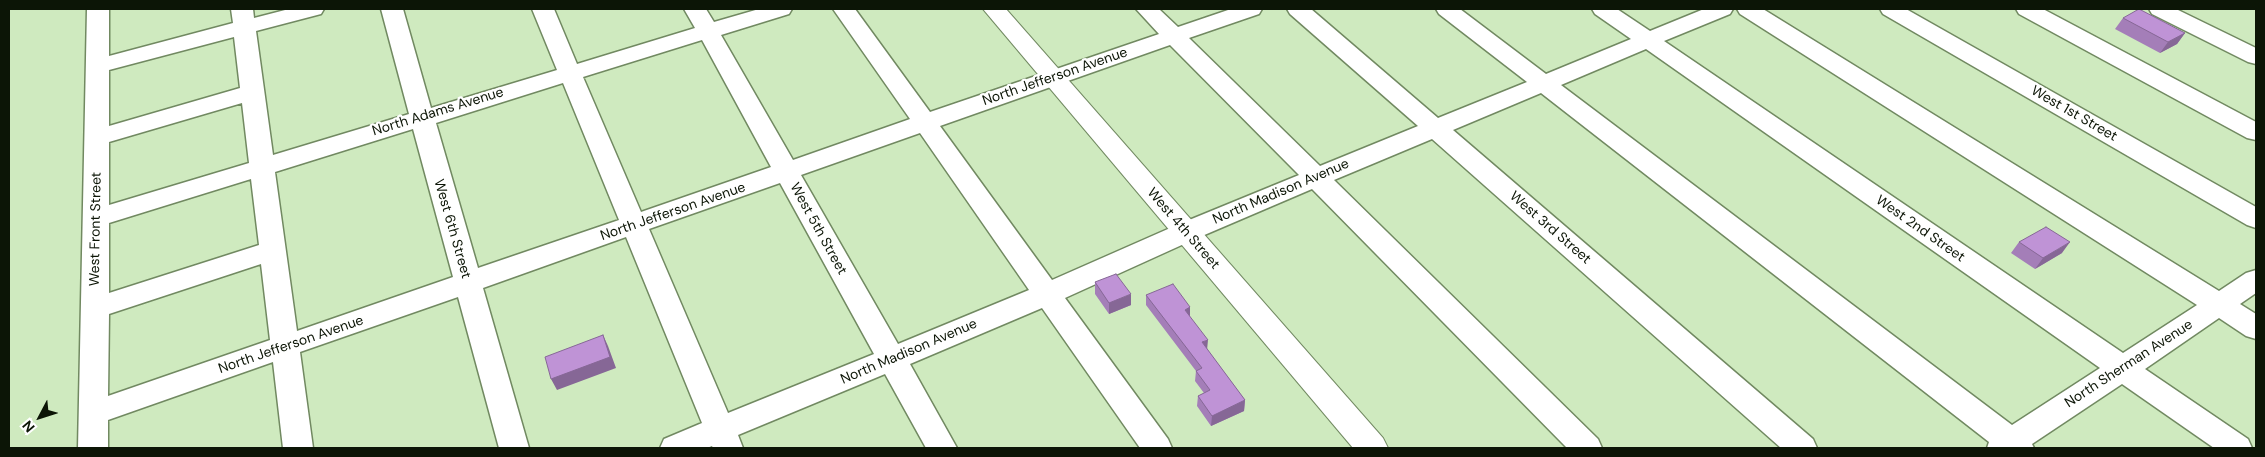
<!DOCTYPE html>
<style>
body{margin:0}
#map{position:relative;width:2265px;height:457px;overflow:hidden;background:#cfeabf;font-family:"DM Sans",sans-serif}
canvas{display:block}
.frame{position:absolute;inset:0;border:10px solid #0c1506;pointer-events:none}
.north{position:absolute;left:15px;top:392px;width:50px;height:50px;-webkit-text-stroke:4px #fff;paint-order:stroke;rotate:230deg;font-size:14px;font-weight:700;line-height:20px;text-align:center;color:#0c1506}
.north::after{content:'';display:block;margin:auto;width:18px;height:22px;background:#0c1506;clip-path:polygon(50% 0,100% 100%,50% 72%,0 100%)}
</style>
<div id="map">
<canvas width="2265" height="457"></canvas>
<div class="frame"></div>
<div class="north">N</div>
</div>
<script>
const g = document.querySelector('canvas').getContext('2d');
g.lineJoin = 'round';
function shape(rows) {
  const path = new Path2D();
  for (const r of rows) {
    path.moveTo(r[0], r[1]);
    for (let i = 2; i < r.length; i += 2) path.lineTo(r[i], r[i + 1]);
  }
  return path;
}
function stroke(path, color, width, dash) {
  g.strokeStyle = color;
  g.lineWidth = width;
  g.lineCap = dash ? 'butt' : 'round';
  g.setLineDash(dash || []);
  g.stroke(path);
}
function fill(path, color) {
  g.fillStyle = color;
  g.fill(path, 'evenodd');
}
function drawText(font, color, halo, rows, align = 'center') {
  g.font = font + ' "DM Sans",sans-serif';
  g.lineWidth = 4.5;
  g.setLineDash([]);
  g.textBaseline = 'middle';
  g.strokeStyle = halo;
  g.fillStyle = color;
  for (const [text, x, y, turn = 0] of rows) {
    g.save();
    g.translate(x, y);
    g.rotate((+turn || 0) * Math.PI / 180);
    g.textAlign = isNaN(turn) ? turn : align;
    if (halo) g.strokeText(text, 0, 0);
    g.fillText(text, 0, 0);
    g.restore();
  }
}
const minor = shape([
 [87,9,109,9,109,56,233,23,231,9,253,9,254,18,289,9,324,9,321,14,256,31,273,155,409,114,381,9,403,9,431,108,557,70,532,9,554,9,577,64,695,28,684,9,706,9,714,22,759,9,792,9,789,14,721,35,793,160,910,119,833,9,855,9,930,112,1159,34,1136,9,1159,9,1178,27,1231,9,1262,9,1259,14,1189,38,1320,166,1418,126,1290,14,1287,9,1311,9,1438,118,1527,82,1439,14,1436,9,1460,9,1546,74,1631,39,1595,14,1592,9,1617,9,1650,31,1704,9,1733,9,1730,14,1664,41,2123,353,2197,305,1740,14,1737,9,1763,9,2219,291,2246,273,2256,270,2256,293,2240,304,2256,314,2256,339,2246,336,2219,318,2145,369,2248,439,2252,448,2214,448,2122,384,2032,444,2034,448,1987,448,1989,442,1541,93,1453,130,1813,439,1817,448,1781,448,1432,139,1334,180,1598,439,1602,448,1567,448,1312,189,1195,239,1065,298,1168,439,1172,448,1140,448,1042,308,910,364,957,448,926,448,885,374,738,435,743,448,713,448,712,446,707,448,660,448,664,439,702,423,626,237,483,288,529,448,499,448,458,297,300,352,313,448,283,448,273,362,108,420,108,448,78,448,87,9],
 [234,37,240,88,109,126,109,70,234,37],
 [702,40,771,167,641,212,583,77,702,40],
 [1170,45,1299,175,1177,225,1052,280,940,126,1170,45],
 [1646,49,2100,368,2012,425,1561,85,1646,49],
 [563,83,619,220,478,268,436,123,563,83],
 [242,103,249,163,109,205,109,142,242,103],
 [413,129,453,277,297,331,275,172,413,129],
 [920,133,1029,290,898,344,801,175,920,133],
 [251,179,259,245,109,293,109,223,251,179],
 [780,183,874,354,728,413,649,229,780,183],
 [261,264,270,340,108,396,109,314,261,264],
 [1880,9,1906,9,2256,207,2256,228,2247,225,1883,14,1880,9],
 [2016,9,2043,9,2256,122,2256,140,2247,138,2019,14,2016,9],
 [2149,9,2176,9,2256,48,2256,64,2248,62,2152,14,2149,9]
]);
const major = shape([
 [983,9,1006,9,1383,438,1388,448,1353,448,983,9]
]);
stroke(minor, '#718961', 3);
stroke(major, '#718961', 2);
fill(minor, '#fff');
fill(major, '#fff');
fill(shape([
 [2123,18,2185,33,2177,44,2160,53,2115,29],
 [2019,242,2062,253,2035,269,2011,253],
 [1095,282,1131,305,1109,314,1095,294],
 [1146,295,1190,307,1190,317,1207,349,1245,400,1244,411,1211,426,1197,406,1198,396,1204,393,1195,381,1196,371,1146,305]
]), '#a47eb8');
fill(shape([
 [2185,33,2177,44,2160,53,2168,42],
 [2070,242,2062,253,2035,269,2043,258],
 [1131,294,1131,305,1109,314,1109,303],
 [1190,307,1190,317,1185,310],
 [603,335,608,346,616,368,557,390,551,379],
 [1208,340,1207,350,1202,342],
 [1245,400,1244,411,1211,426,1212,416]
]), '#866796');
const building = shape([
 [2139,9,2185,33,2168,42,2123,18,2139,9],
 [2046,227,2070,242,2043,258,2019,242,2046,227],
 [1116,274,1131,294,1109,303,1095,282,1116,274],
 [1173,284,1190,307,1185,310,1208,340,1202,342,1245,400,1212,416,1198,396,1210,390,1196,371,1202,368,1146,295,1173,284],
 [603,335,610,357,551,379,545,357,603,335]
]);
fill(building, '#bf93d6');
stroke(building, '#866796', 1);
drawText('14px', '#0c1506', '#fff', [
 ["North Jefferson Avenue",1055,77,-19],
 ["North Adams Avenue",438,112,-17],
 ["West 1st Street",2074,114,30],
 ["North Madison Avenue",1281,192,-23],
 ["North Jefferson Avenue",673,212,-19],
 ["West 3rd Street",1550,228,41],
 ["West Front Street",96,229,-89],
 ["West 6th Street",452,229,74],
 ["West 5th Street",818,229,61],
 ["West 4th Street",1183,229,49],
 ["West 2nd Street",1920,229,35],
 ["North Jefferson Avenue",291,345,-19],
 ["North Madison Avenue",909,352,-23],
 ["North Sherman Avenue",2129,364,-33]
]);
</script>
